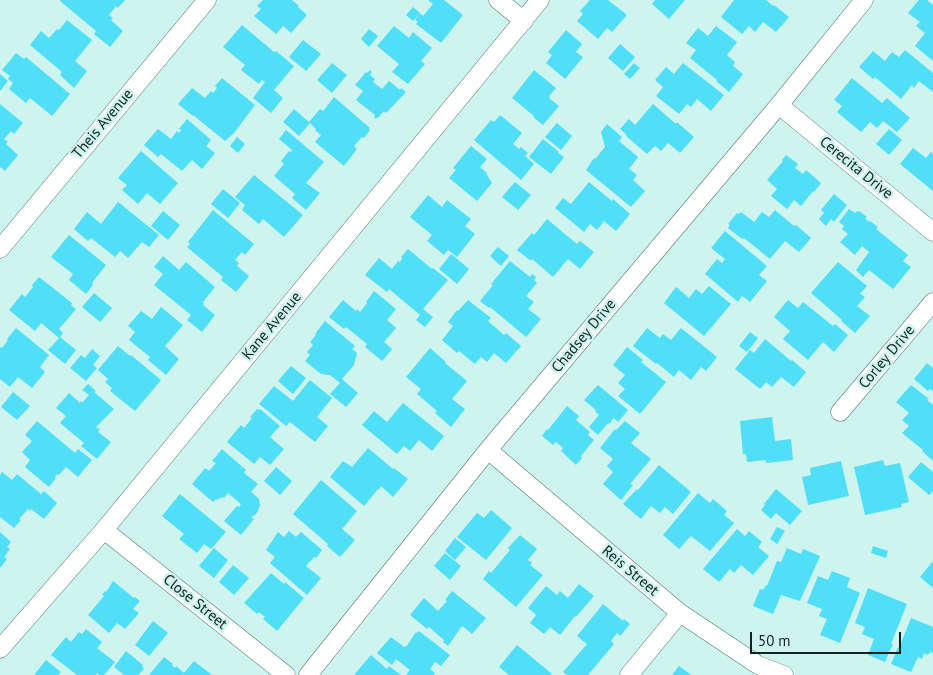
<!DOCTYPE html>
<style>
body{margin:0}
#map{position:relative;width:933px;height:675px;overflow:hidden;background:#cdf4ee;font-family:"PT Sans",sans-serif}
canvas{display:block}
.scale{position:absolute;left:750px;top:632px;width:151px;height:22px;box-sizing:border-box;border:2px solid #132220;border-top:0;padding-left:6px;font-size:15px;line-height:18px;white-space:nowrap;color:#132220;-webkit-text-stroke:4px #cdf4ee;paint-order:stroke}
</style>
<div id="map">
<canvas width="933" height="675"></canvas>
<div class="scale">50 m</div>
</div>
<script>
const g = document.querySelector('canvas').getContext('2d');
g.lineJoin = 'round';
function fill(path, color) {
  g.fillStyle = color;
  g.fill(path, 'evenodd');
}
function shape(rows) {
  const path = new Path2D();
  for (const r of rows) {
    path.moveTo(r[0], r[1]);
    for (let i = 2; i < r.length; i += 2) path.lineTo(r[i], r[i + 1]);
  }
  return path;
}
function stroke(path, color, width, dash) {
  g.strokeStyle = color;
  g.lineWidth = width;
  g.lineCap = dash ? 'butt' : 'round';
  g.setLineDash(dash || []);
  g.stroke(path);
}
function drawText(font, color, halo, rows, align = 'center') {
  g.font = font + ' "PT Sans",sans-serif';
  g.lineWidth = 5;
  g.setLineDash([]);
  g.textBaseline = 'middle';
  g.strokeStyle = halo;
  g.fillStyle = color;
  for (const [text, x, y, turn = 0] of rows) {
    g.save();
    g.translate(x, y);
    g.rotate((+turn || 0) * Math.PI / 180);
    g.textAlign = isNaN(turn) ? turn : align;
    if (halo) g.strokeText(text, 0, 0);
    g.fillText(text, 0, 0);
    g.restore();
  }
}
fill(shape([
 [61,0,125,0,118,8,116,6,109,15,113,18,111,20,123,31,110,47,94,34,96,31,60,1],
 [263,0,292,0,299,6,298,7,307,15,291,33,283,26,276,34,254,16,261,9,257,6],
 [428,0,444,0,463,15,441,43,416,24,418,22,415,20,420,13,423,16,433,4],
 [590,0,608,0,627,15,612,32,607,28,598,39,577,21,583,14,580,11],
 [655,0,685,0,669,19,652,4],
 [734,0,766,0,773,6,774,5,789,17,776,32,763,22,755,32,749,26,742,34,721,17],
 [919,0,927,0,933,5,933,61,915,46,925,33,916,26,920,22,908,13],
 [413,7,420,13,413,21,406,15],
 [67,20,92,40,75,61,87,71,74,88,60,75,62,72,30,45,41,31,49,38,57,29,59,30],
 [242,25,274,52,276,51,294,66,274,90,283,98,271,113,253,98,265,82,262,80,259,84,241,70,245,65,223,47],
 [394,26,409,38,413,32,432,48,421,61,425,64,408,84,392,72,399,64,377,46],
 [716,26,737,42,727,55,735,62,733,66,743,74,729,92,716,81,717,80,690,58,696,50,686,43,698,28,708,36],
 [369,29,378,36,369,47,361,39],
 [566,30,582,44,576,52,583,57,565,79,546,63,552,55,548,52],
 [303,40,321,54,306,71,289,57],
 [620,44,635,57,623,71,608,58],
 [905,50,933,73,933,92,919,81,914,88,912,85,901,99,875,77,873,79,859,67,873,51,885,61,892,52,899,57],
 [16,53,24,59,26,57,70,94,52,116,30,98,26,103,9,89,13,83,8,79,10,76,2,70],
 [332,63,347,75,332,93,317,80],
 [634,63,640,68,630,79,624,74],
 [683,63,724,95,711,111,697,99,691,107,687,104,679,114,656,96,663,87,655,80,666,67,674,74],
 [370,70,372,72,370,75,375,79,373,82,382,89,389,81,400,90,401,88,406,92,386,113,384,111,378,118,377,117,376,119,374,117,375,115,356,100,363,91,355,85,366,72,367,73],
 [534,70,556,88,549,96,550,97,549,98,559,106,543,125,533,117,534,116,512,98],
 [0,74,8,81,0,91],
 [222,78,255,105,234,133,225,141,193,115,193,116,178,104,192,88,205,98,211,91,213,93,217,88,215,86],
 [852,78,882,103,887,98,910,118,897,132,883,121,877,128,870,122,861,132,837,112,842,106,834,100],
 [334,97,370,128,369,129,370,130,364,138,362,137,354,146,357,149,344,166,315,142,321,135,315,130,316,129,310,123,299,136,283,122,294,109,309,122,320,109,323,111],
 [0,104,23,123,14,134,11,131,4,139,8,142,6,144,18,155,5,171,0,167],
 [653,104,676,124,677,122,694,137,680,153,668,143,661,151,655,146,647,154,626,136,627,135,620,129,629,119,635,125],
 [500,115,522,133,513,144,519,149,521,147,528,153,525,156,534,164,521,180,474,140,491,120,494,122],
 [187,119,211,140,206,146,215,153,202,169,192,160,182,171,161,154,158,157,144,145,158,129,171,139,177,131,179,133,181,130,179,129],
 [557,123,572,136,561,150,545,137],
 [607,124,622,137,619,141,638,157,629,169,637,175,633,180,645,191,631,207,586,170,594,158,595,159,605,147,601,132],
 [889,129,902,140,889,155,876,144],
 [286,130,324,162,306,183,320,193,306,210,292,198,295,194,274,176,284,164,281,161,289,151,291,152,292,150,279,139],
 [237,137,245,144,238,153,230,146],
 [543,139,559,152,558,153,564,157,551,174,529,157],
 [471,146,487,159,480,167,487,173,486,173,492,183,477,201,449,178,456,170,453,168],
 [913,148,926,158,931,152,933,154,933,191,900,164],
 [141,151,178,183,160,204,147,193,138,204,122,190,127,185,118,178],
 [786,155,798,164,795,168,803,174,806,170,821,183,814,192,813,191,801,206,794,200,787,209,771,196,777,189,767,180,783,161,782,160],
 [254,175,303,215,284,237,263,219,259,224,242,210,245,205,235,197],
 [515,182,531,195,518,210,502,197],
 [589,182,612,201,613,199,630,214,616,231,604,221,597,230,590,224,584,232,555,208,563,198,571,204],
 [223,189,240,203,228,218,211,204],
 [834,194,847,205,834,222,831,219,826,226,819,219,824,213,821,210],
 [428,195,442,207,447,200,471,219,465,226,475,234,457,257,448,250,444,255,427,241,432,235,410,217],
 [118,202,159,235,149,247,142,242,128,258,120,251,115,257,91,238,88,241,74,229,87,212,101,224],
 [849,209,855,213,857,211,858,212,859,211,867,217,865,218,869,222,870,221,878,227,876,229,908,255,903,261,911,267,893,289,869,270,863,277,856,270,869,252,862,246,855,255,840,242,848,234,842,229,844,226,839,222],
 [213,210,254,244,245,255,242,252,235,260,239,263,237,266,249,276,236,292,221,280,223,277,187,247,190,244,188,242],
 [775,210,794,226,796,225,811,238,799,252,785,241,770,259,744,238,742,239,728,228,730,225,728,224,737,213,739,214,741,212,754,222,762,212,769,217],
 [163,211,180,225,168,240,151,226],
 [547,219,577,244,580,241,594,252,580,269,568,259,553,277,532,259,531,261,517,250,532,233,534,235],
 [725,231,767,266,759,275,767,281,750,302,742,296,738,302,705,274,717,259,722,263,725,259,711,248],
 [69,235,106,265,92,283,93,285,86,294,69,280,73,274,51,257],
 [498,247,509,256,501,266,490,256],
 [408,249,432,269,433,268,448,280,423,309,433,317,425,327,416,320,420,315,389,289,387,292,365,275,379,258,392,269,398,261,400,262,402,259,401,257],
 [451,254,469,269,457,284,439,269],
 [163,256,179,270,186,262,215,287,203,302,204,304,203,305,215,315,202,332,187,320,191,315,154,285,163,274,154,267],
 [510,261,530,277,532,274,536,277,534,280,537,283,526,296,534,302,528,309,541,319,526,337,490,307,489,308,480,301,493,285,491,284],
 [838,262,867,286,860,294,865,297,857,306,870,316,855,333,841,321,842,320,811,293],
 [39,277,72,303,71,305,76,309,59,329,63,333,60,337,76,350,65,364,48,350,59,338,41,323,35,331,9,310,22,294,25,297,33,287,32,285],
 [709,286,731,304,704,336,664,303,676,287,689,298,696,289,702,294],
 [374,291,396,309,387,320,396,328,384,342,392,349,382,361,365,347,367,344,346,327,344,329,329,317,343,300,356,311,357,309,360,312,367,303,366,302],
 [94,293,112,308,100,322,82,307],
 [468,300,491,318,488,321,504,335,506,333,521,346,506,363,494,353,487,362,481,357,475,364,459,351,457,353,442,340,453,326,448,322,457,310,458,311],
 [788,300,798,308,803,302,833,326,835,324,848,335,834,352,823,342,808,360,783,339,790,331,774,317],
 [161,307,183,325,165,346,179,359,166,375,148,360,150,357,129,340,135,332,128,326,141,311,152,319],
 [325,321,355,346,352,349,357,353,354,365,342,379,358,393,346,407,330,394,340,383,330,375,321,374,305,361,310,355,307,352,313,345,310,342,316,335,315,334],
 [16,328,49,355,40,367,45,372,32,388,18,377,10,387,0,379,0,347,2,348,8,340,7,339],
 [647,328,660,338,663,334,671,340,681,328,717,357,706,371,701,367,691,380,679,370,674,377,657,363,656,364,633,346],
 [750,332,758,338,747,352,739,346],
 [765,339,791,361,792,360,806,372,794,387,781,377,772,387,766,382,760,389,735,369,750,350,754,353],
 [118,346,130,356,131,355,161,380,135,411,110,391,112,388,105,382,108,379,98,370],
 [627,347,643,360,641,362,666,382,640,414,618,396,625,389,618,383,625,375,613,365],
 [430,348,446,362,445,363,467,381,452,399,465,409,451,427,435,413,437,411,417,394,421,389,406,377],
 [92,349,100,356,93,365,97,368,86,381,70,368,81,355,85,358],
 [927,363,933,368,933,391,930,389,928,391,914,379],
 [291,366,306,378,293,394,278,381],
 [310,380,332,398,317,417,328,426,315,442,290,422,286,426,259,404,274,386,293,401],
 [88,384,96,391,94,392,114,409,96,427,100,430,98,432,111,442,97,459,81,446,84,443,60,423,66,416,56,408,69,393,80,403,81,401,83,402,89,395,82,390],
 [598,385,628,410,618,422,614,418,609,424,608,423,598,435,589,427,599,415,595,411,596,410,584,400],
 [911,385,929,399,927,400,933,405,933,461,922,451,923,450,902,433,909,426,902,420,909,413,896,402],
 [13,392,30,406,17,420,1,407],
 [403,403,444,436,432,451,419,440,410,451,404,446,397,454,362,425,374,411,387,422],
 [567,406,579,416,576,420,590,432,588,435,594,440,581,456,582,458,576,465,561,451,563,448,556,442,553,445,542,436,547,429,548,430],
 [257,409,259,410,260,409,280,426,270,437,284,449,270,465,260,457,254,464,227,442,241,425,244,428,252,418,250,417],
 [772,417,775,441,791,439,793,460,766,463,766,460,747,462,746,454,743,454,740,421],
 [37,421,75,453,78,449,92,460,78,477,66,467,59,475,57,474,55,477,56,478,49,487,25,467,30,460,22,452,32,441,25,435],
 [625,421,640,433,631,443,651,459,630,484,633,485,621,500,603,484,613,472,607,466,613,459,600,448,615,429,616,430],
 [368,448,393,469,394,468,408,479,393,497,381,486,379,490,378,489,364,506,330,477,343,461,352,467],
 [222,449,246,470,244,473,258,484,251,492,259,499,260,505,258,511,255,515,251,517,254,519,241,535,224,521,237,506,239,507,241,504,228,493,224,498,222,497,220,499,219,498,217,500,216,499,213,502,192,484,205,468,209,471,216,463,212,461],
 [883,460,885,466,900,463,909,502,901,504,902,507,865,515,854,467],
 [841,461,849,496,808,505,802,477,811,475,810,468],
 [921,462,933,472,933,491,929,495,908,477],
 [659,465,691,492,673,514,665,507,660,513,651,506,641,519,623,504,637,489,638,490],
 [276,467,292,481,280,495,264,481],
 [2,472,12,480,17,474,41,494,44,491,57,503,44,519,31,509,30,511,28,509,19,519,21,520,14,528,0,517,0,475],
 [321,480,357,511,342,529,355,540,340,557,327,546,328,544,293,514],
 [776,489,802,511,790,525,776,513,771,519,761,510,765,505,764,504],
 [698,493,710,503,713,499,727,511,724,515,734,523,710,551,691,536,679,549,663,535],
 [180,494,226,532,211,549,204,544,197,553,179,539,184,534,162,516],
 [491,510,512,528,486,560,457,537,477,513,484,518],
 [777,527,785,531,777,544,770,539],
 [737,529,745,536,749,531,762,542,758,547,769,556,753,575,741,565,734,573,730,569,719,582,703,569],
 [289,531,296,537,301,532,322,550,316,558,314,557,306,566,321,578,307,595,270,563,275,557,266,550,278,532,284,537],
 [0,532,11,542,7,547,10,549,4,557,7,559,0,568],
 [520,535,537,549,528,560,532,563,530,565,543,575,516,607,483,579,489,571,491,573,510,550,508,548],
 [455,538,466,547,455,560,445,551],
 [873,546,888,551,886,558,871,553],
 [214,548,228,560,214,578,199,566],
 [787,548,801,554,803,549,820,556,800,601,781,595,773,614,753,606,760,589,763,590,766,585,767,586,777,561,781,562],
 [445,553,461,566,450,580,434,566],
 [933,561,933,588,920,577],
 [233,565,249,578,234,595,219,582],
 [832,571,850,578,847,587,860,593,840,643,820,635,827,619,819,616,822,609,807,603,818,576,828,580],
 [271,573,284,584,285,582,304,598,277,631,263,619,265,617,259,612,257,614,244,603],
 [113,581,134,598,135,597,140,601,133,609,139,613,125,629,117,623,109,633,88,615,104,596,102,595,105,591,106,592],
 [579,584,594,596,576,617,575,616,560,635,550,627,544,634,530,623,536,615,528,608,546,586,557,595,560,591,568,598],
 [868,588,907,604,891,644,893,644,885,662,868,655,874,639,862,634,865,627,855,623],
 [452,591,486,618,472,634,462,626,448,646,443,642,444,640,429,627,427,629,410,615,424,598,438,611,447,601,445,600],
 [603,604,623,621,624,619,630,624,620,636,617,633,611,641,614,644,588,675,567,675,563,672,587,644,577,636],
 [911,618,933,627,933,653,930,652,928,655,924,653,922,659,918,657,911,672,891,664,898,647,899,648],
 [153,621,168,633,149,656,135,645],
 [86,629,102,642,97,648,115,662,104,675,99,675,97,673,96,675,77,675,51,655,66,637,71,642,79,632,82,634],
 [419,631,450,655,441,666,435,662,430,669,435,673,434,675,406,675,410,670,396,659,392,665,377,653,391,637,404,647,405,646,406,647,416,632,417,633],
 [517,645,552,674,551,675,509,675,499,667],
 [126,651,143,665,142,667,144,669,138,675,124,675,114,667],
 [371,655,387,669,389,666,401,675,354,675],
 [164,657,173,664,172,665,175,668,176,666,184,673,194,661,212,675,149,675],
 [46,660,61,672,58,675,34,675],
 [679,666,691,675,672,675]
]), '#50dff6');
const street = shape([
 [498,0,524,21],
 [779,105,933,232],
 [0,249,207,0],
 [840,412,933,302],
 [488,450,680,613,758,665,784,675],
 [104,530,286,675],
 [0,649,104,530,540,0],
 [308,675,488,450,779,105,864,0],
 [629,675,680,613]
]);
stroke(street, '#547772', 19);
stroke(street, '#fff', 18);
drawText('15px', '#132220', '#cdf4ee', [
 ["Theis Avenue",103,124,-50],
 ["Cerecita Drive",856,168,39],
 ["Kane Avenue",272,326,-50],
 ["Chadsey Drive",584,336,-50],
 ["Corley Drive",887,357,-50],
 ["Reis Street",630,571,40],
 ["Close Street",195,602,39]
]);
</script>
